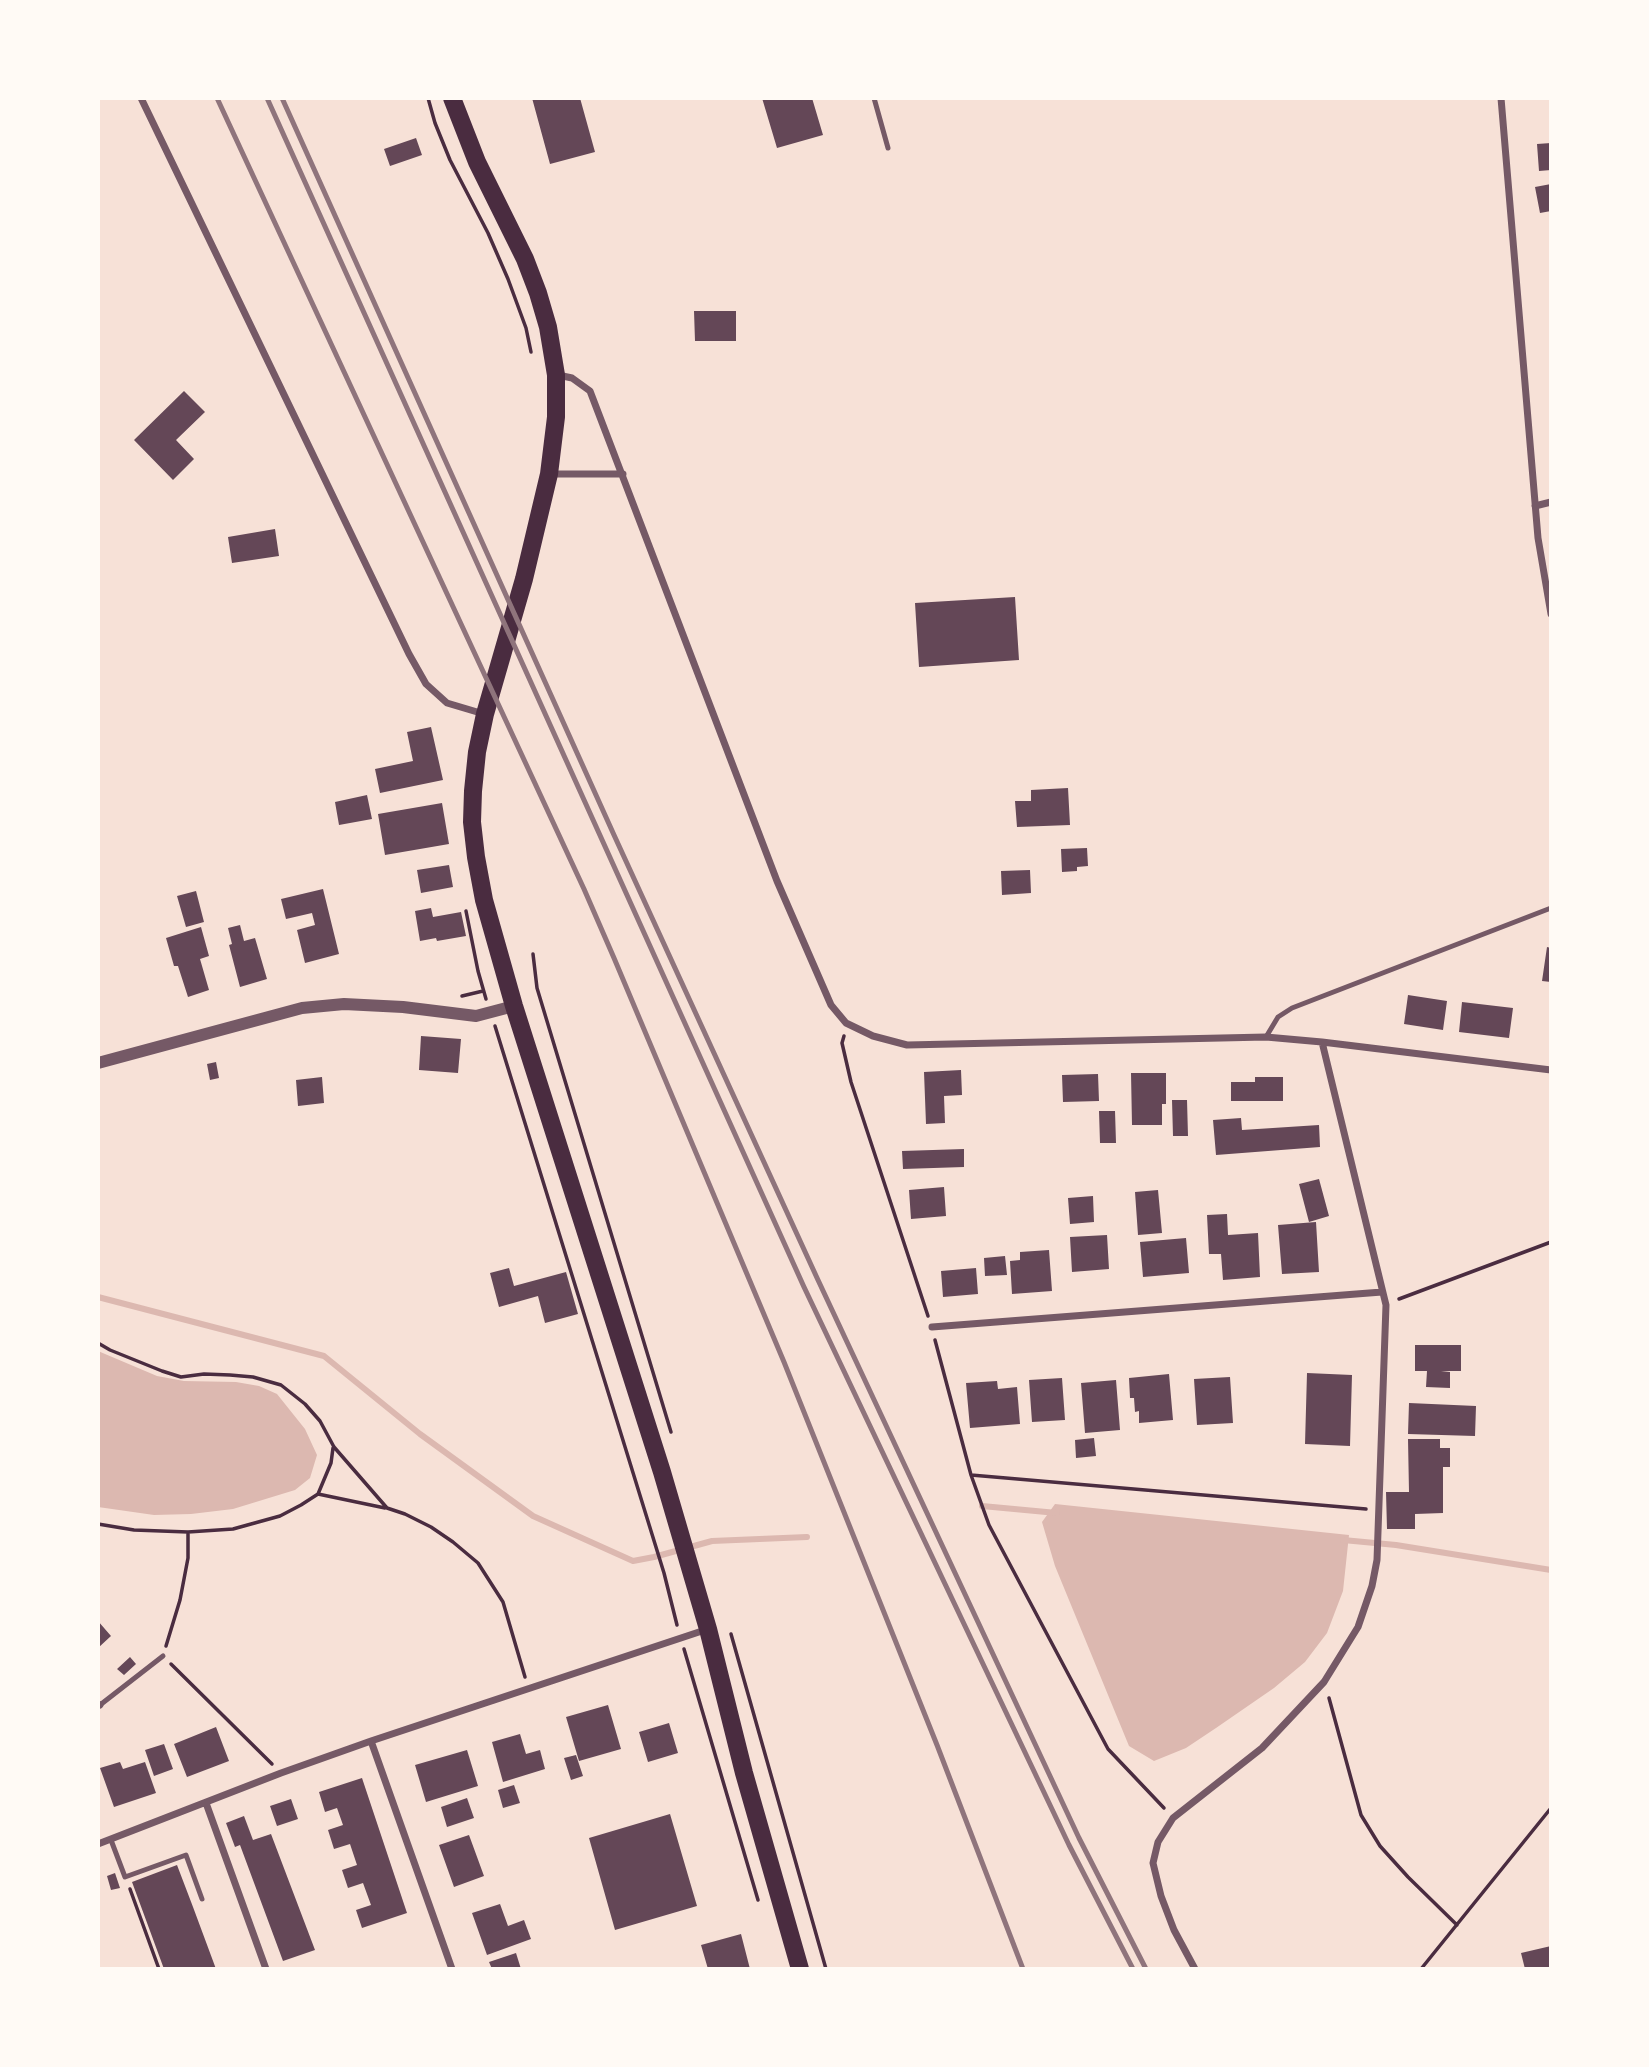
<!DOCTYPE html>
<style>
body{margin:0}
#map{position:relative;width:1649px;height:2067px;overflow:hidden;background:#f7e1d7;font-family:Inter,sans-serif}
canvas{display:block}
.frame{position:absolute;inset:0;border:100px solid #fffaf5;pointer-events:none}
</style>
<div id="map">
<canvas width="1649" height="2067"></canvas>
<div class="frame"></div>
</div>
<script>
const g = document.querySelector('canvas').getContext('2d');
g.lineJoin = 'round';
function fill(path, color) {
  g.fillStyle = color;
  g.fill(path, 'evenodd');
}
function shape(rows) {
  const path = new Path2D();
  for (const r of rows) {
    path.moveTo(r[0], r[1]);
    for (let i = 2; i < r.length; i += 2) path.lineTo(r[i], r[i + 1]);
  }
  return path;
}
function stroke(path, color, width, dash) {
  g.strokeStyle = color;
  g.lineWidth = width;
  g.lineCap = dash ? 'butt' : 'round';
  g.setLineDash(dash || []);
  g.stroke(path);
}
fill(shape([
 [98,1351,157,1376,184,1381,236,1382,259,1386,277,1394,305,1429,317,1455,310,1478,295,1490,233,1509,191,1514,154,1515,98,1507],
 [1055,1504,1349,1535,1343,1591,1327,1633,1305,1662,1274,1688,1216,1728,1186,1748,1154,1761,1129,1746,1055,1566,1042,1522]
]), '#dcb8b0');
stroke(shape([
 [98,1297,324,1356,420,1434,533,1516,633,1561,654,1557,712,1541,807,1537],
 [982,1506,1057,1513],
 [1343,1540,1396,1545,1551,1570]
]), '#dcb8b0', 6);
fill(shape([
 [532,98,580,98,595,152,550,164],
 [762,98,812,98,823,135,777,148],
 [416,138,422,155,390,166,384,149],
 [1551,143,1551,170,1539,171,1537,144],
 [1551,184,1551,211,1540,213,1535,187],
 [694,311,736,311,736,341,695,341],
 [184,391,205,412,176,440,194,459,173,480,134,440],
 [275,529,279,556,232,563,228,537],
 [1015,597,1019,660,919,667,915,603],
 [431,727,443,780,380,793,375,769,413,761,407,732],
 [1068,788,1070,825,1017,827,1015,801,1031,801,1031,790],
 [367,795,372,819,339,825,335,802],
 [442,803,449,844,385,855,378,814],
 [1087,848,1088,866,1077,867,1077,871,1062,872,1061,849],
 [449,865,453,887,421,893,417,870],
 [1030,870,1031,893,1002,895,1001,871],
 [323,889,339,954,305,963,297,930,315,925,312,913,286,919,281,899],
 [196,891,204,922,186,927,177,896],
 [431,908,433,917,461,912,466,936,437,941,436,938,420,941,415,911],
 [240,925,244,941,255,938,267,979,240,987,229,945,232,944,228,928],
 [201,927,209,956,200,959,209,990,188,997,178,966,174,966,166,938],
 [1547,947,1551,948,1551,982,1542,981],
 [1408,995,1447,1001,1443,1030,1404,1024],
 [1462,1002,1513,1008,1509,1038,1459,1032],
 [421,1036,461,1039,458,1073,419,1070],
 [216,1062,219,1078,210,1080,207,1064],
 [961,1070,962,1095,944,1096,945,1123,926,1124,924,1072],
 [1131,1073,1166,1073,1166,1104,1162,1104,1162,1125,1132,1125],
 [1098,1074,1099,1101,1063,1102,1062,1075],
 [322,1077,324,1103,298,1106,296,1080],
 [1255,1077,1283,1077,1283,1101,1231,1101,1231,1082,1255,1082],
 [1172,1100,1187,1100,1188,1136,1173,1136],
 [1099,1111,1115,1111,1116,1143,1100,1143],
 [1241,1118,1242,1130,1319,1125,1320,1147,1216,1155,1213,1120],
 [964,1149,964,1167,903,1169,902,1151],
 [1319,1179,1329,1216,1309,1222,1299,1184],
 [944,1187,946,1216,911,1219,909,1190],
 [1158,1190,1162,1233,1138,1235,1135,1192],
 [1093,1196,1094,1222,1070,1224,1068,1198],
 [1227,1214,1228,1235,1258,1233,1260,1277,1223,1280,1221,1254,1209,1254,1207,1215],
 [1316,1222,1319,1272,1282,1274,1278,1225],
 [1107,1235,1109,1269,1072,1272,1070,1237],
 [1186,1238,1189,1273,1143,1277,1140,1242],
 [1049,1250,1052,1291,1012,1294,1010,1261,1020,1260,1020,1252],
 [1005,1256,1007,1275,985,1276,984,1258],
 [509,1268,514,1286,566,1272,578,1314,545,1323,538,1296,499,1307,490,1273],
 [976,1268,978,1294,943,1297,941,1271],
 [1415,1345,1461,1345,1461,1371,1441,1371,1450,1372,1450,1388,1426,1387,1427,1371,1415,1371],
 [1307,1373,1352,1375,1350,1446,1305,1444],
 [1169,1374,1173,1420,1139,1423,1139,1411,1135,1412,1134,1398,1130,1398,1129,1378],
 [1230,1377,1233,1423,1197,1425,1194,1379],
 [1062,1378,1065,1420,1032,1422,1029,1380],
 [1116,1380,1120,1430,1085,1433,1081,1383],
 [997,1381,998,1389,1017,1387,1020,1424,970,1428,966,1383],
 [1409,1403,1476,1406,1475,1436,1408,1434],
 [1094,1438,1096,1456,1076,1458,1075,1440],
 [1408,1439,1440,1439,1440,1448,1450,1448,1450,1467,1443,1467,1443,1513,1415,1514,1415,1529,1387,1529,1386,1492,1409,1492],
 [98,1621,111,1636,98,1648],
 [130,1657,136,1664,124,1675,117,1669],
 [608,1705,621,1749,579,1761,566,1717],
 [669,1723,678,1753,648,1762,639,1732],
 [216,1727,229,1761,187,1777,174,1744],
 [520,1734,526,1754,540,1750,545,1769,503,1782,492,1742],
 [164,1744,173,1769,154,1776,145,1750],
 [467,1750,478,1786,426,1802,415,1765],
 [576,1755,583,1776,571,1780,564,1758],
 [120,1762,123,1769,145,1762,156,1793,114,1807,100,1768],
 [362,1778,407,1913,362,1928,356,1910,371,1905,363,1883,348,1888,342,1870,357,1865,350,1844,334,1849,328,1830,343,1825,337,1808,325,1812,319,1792],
 [514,1785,520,1803,503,1808,498,1790],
 [467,1798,474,1818,447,1827,441,1807],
 [291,1799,298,1819,277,1826,270,1806],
 [670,1814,697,1906,615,1930,589,1838],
 [244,1816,253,1840,271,1834,315,1950,283,1961,240,1845,235,1847,226,1823],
 [469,1835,484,1876,454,1887,439,1845],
 [177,1865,193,1907,216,1969,164,1969,132,1882],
 [115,1873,120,1888,111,1890,107,1876],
 [500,1904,508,1926,524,1920,531,1939,487,1955,472,1913],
 [741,1934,750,1969,708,1969,701,1945],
 [1551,1946,1551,1969,1525,1969,1521,1953],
 [516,1953,521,1969,492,1969,489,1962]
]), '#644757');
stroke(shape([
 [428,98,435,123,450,160,488,233,508,279,526,328,531,352],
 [466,911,478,971,486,999],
 [533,954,537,988,671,1432],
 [462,996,483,991],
 [495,1026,664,1573,677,1625],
 [844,1036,842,1043,851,1082,928,1316],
 [1399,1299,1551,1242],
 [935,1340,971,1475,989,1525,1108,1749,1164,1808],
 [98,1343,110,1350,162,1371,181,1377,204,1374,230,1375,253,1377,281,1385,305,1404,320,1421,334,1447,387,1508,405,1514,431,1527,453,1542,478,1563,503,1602,525,1677],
 [971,1475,1366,1509],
 [318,1494,385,1508],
 [98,1524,134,1530,188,1532],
 [731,1634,826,1969],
 [166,1646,180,1600,188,1558,188,1532,233,1529,280,1516,301,1505,318,1494,331,1463,333,1448],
 [684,1649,758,1900],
 [171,1664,272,1764],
 [1329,1698,1361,1815,1380,1846,1408,1877,1457,1925],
 [130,1889,159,1969],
 [1421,1969,1551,1808]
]), '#4a2c40', 3.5);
stroke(shape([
 [874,98,888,148],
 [1266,1037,1278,1017,1292,1008,1551,908],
 [100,1705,163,1656],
 [111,1840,125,1877,186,1855,202,1899]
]), '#755966', 5);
stroke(shape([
 [141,98,409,654,426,684,447,703,484,714],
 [1501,98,1538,538,1551,614],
 [558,375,572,378,590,391,777,881,831,1005,846,1023,873,1036,907,1045,1266,1037,1322,1042,1551,1070],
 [550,474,623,474],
 [1535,506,1551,502],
 [932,1327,1382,1292],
 [98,1704,100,1705],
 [371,1741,452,1969],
 [206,1803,266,1969],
 [98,1844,281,1773,371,1741,708,1629],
 [1195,1969,1174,1930,1161,1896,1153,1863,1158,1842,1173,1818,1262,1748,1324,1682,1358,1627,1372,1586,1377,1560,1386,1305,1322,1042]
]), '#755966', 7);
stroke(shape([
 [98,1063,302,1008,344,1004,403,1007,476,1016,514,1006]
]), '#755966', 12);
stroke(shape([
 [452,98,477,162,525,259,538,293,548,327,556,375,556,417,549,474,524,579,485,714,477,752,473,791,472,822,476,857,484,900,514,1006,662,1472,708,1629,744,1773,800,1969]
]), '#4a2c40', 18);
stroke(shape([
 [217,98,584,889,614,958,784,1362,937,1745,1023,1969],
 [267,98,804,1287,1069,1845,1133,1969],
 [282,98,614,835,818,1280,1079,1838,1146,1969]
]), '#8f747c', 5);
</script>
